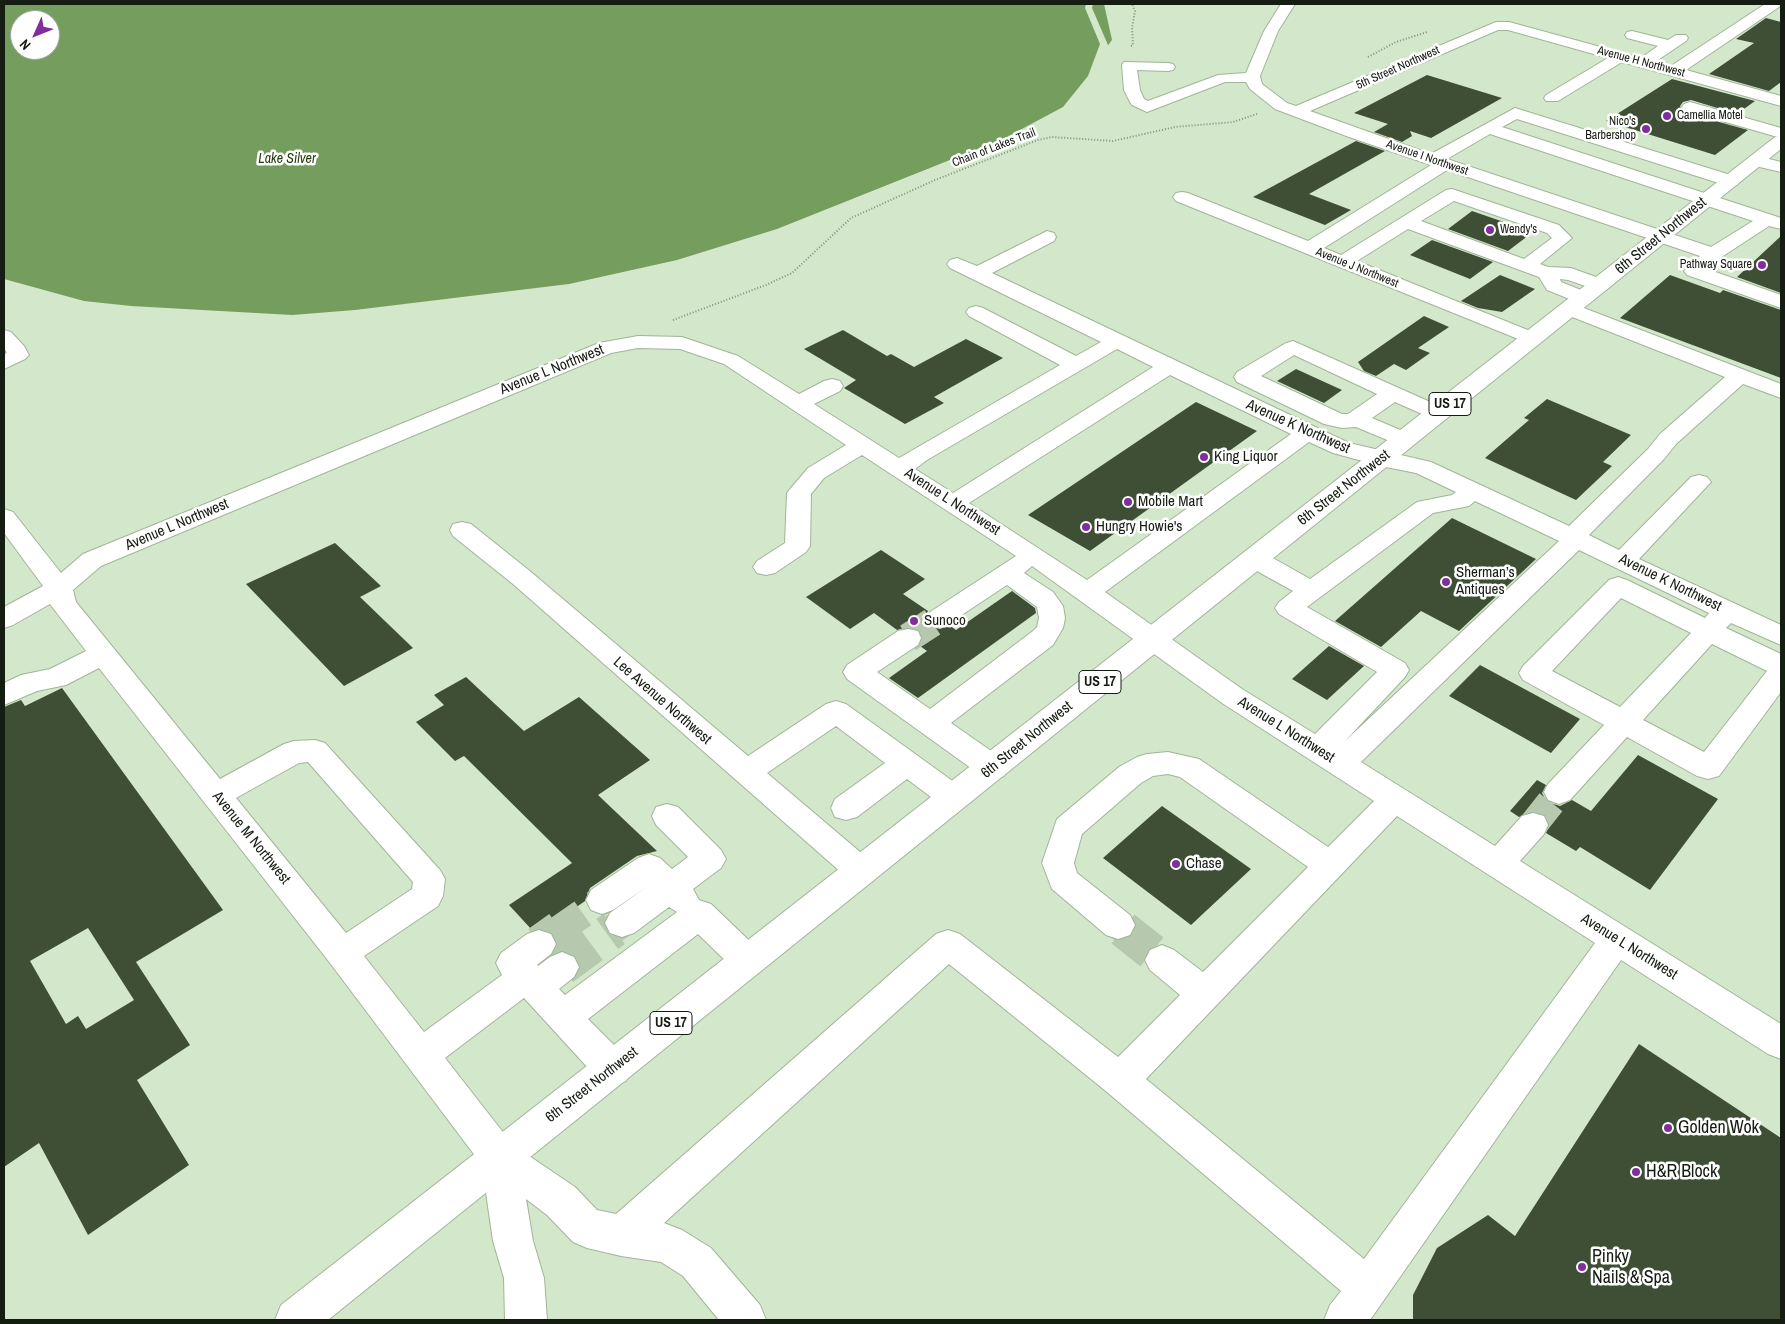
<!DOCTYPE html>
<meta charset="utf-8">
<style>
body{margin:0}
#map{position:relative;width:1785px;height:1324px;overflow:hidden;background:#d3e8ca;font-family:"Archivo Narrow",sans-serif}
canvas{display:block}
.frame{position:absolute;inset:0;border:5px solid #151c11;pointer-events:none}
.north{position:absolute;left:10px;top:10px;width:50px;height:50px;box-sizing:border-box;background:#fff;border:1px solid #a1a4a0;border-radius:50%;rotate:226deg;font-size:14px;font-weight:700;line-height:20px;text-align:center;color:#151c11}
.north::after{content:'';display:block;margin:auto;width:18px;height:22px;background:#802e9e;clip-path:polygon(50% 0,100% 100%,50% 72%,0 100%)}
</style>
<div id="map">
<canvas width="1785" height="1324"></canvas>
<div class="frame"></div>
<div class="north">N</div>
</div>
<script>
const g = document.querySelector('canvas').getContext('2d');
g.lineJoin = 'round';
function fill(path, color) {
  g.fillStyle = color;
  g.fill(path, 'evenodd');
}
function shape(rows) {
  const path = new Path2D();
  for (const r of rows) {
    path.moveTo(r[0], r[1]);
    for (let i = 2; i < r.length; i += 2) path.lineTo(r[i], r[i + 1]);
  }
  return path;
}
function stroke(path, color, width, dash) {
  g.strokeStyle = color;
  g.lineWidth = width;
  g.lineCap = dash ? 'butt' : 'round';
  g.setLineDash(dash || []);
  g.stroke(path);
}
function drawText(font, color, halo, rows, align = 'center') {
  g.font = font + ' "Archivo Narrow",sans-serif';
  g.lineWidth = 5;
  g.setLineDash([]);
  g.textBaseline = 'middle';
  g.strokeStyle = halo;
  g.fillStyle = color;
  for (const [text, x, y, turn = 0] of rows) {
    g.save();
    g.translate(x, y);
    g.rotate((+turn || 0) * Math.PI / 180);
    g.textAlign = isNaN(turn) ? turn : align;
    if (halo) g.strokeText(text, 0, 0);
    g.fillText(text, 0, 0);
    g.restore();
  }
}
fill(shape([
 [4,4,1086,4,1085,8,1100,44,1088,76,1063,107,1005,138,777,229,677,260,569,284,355,310,292,315,131,306,84,301,4,279],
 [20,20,50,20,50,50,20,50],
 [1093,4,1104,4,1112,40,1106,48,1108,45,1092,8]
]), '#749d5e');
fill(shape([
 [1766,18,1781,22,1781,82,1769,91,1709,74,1754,43,1736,39],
 [1427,75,1502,98,1431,138,1410,131,1412,136,1402,142,1374,132,1388,124,1354,113],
 [1672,79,1755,101,1737,114,1691,100,1683,102,1680,106,1683,112,1748,130,1715,155,1606,121],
 [1356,141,1385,151,1309,194,1351,210,1325,225,1253,197],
 [1472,211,1533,232,1508,251,1448,229],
 [1781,236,1781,293,1737,277],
 [1432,240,1493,262,1470,279,1410,255],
 [1500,275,1535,289,1502,312,1478,308,1461,301],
 [1670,275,1720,293,1723,290,1781,310,1781,378,1620,318],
 [1424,316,1449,327,1418,348,1430,353,1406,370,1394,364,1376,376,1364,371,1358,362],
 [843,330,887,356,891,354,914,367,966,339,1003,358,934,397,944,403,905,424,844,388,856,380,804,349],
 [1296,369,1342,390,1324,403,1277,381],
 [1547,399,1631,435,1603,462,1612,466,1576,500,1485,458,1529,420,1524,418],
 [1196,402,1257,431,1090,551,1028,515],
 [1452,518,1536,559,1459,631,1421,611,1381,647,1335,621],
 [335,543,381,586,360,597,413,648,344,686,246,584],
 [881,550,925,579,903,594,928,611,924,619,929,626,940,629,949,625,956,630,1012,591,1035,608,1036,613,918,698,889,678,927,651,920,646,923,639,920,630,908,627,897,630,874,613,850,629,806,597],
 [1329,646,1364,666,1327,700,1292,679],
 [1480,665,1580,719,1551,753,1449,696],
 [466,677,524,731,579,697,650,760,598,795,657,851,637,856,590,888,585,901,544,930,538,928,532,930,509,905,572,863,464,756,455,761,416,722,444,705,434,695],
 [62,688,223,910,136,962,190,1045,137,1080,189,1165,88,1235,39,1143,4,1167,4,707,21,700,25,706],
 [88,928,134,1000,86,1029,78,1016,66,1024,30,961],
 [1638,755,1718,799,1650,890,1580,847,1576,851,1546,833,1550,824,1544,814,1533,811,1519,817,1510,811,1537,780,1546,785,1542,793,1547,802,1560,806,1572,800,1591,811],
 [1162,806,1251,869,1191,925,1103,858],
 [1639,1044,1781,1138,1781,1320,1413,1320,1413,1295,1437,1248,1488,1215,1515,1236]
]), '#3e4f36');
stroke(shape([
 [908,638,939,618],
 [1533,825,1559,792],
 [1118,925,1125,930],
 [559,930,602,900],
 [612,930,622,923]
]), '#b6c9ae', 29, [29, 15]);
stroke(shape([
 [1123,929,1162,960],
 [539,944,560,929],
 [562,967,614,929]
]), '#b6c9ae', 37, [37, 19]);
const minor = shape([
 [1281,4,1295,4,1278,31,1260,76,1262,84,1287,103,1296,106,1496,22,1509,22,1641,58,1658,46,1627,38,1625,35,1627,32,1632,31,1668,40,1676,35,1686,35,1688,38,1686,41,1655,62,1671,66,1765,4,1781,4,1779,7,1686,70,1781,96,1781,106,1622,62,1558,101,1546,101,1544,98,1546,95,1608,58,1508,30,1498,30,1310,111,1431,154,1515,108,1737,177,1740,181,1737,185,1731,186,1725,185,1517,119,1502,127,1781,218,1781,229,1769,226,1720,258,1707,269,1781,295,1781,308,1687,275,1684,271,1700,256,1447,170,1324,248,1341,255,1446,190,1452,189,1559,225,1572,238,1540,264,1548,267,1571,268,1607,281,1610,285,1607,289,1600,291,1568,280,1560,279,1561,282,1591,294,1594,298,1591,302,1584,304,1577,302,1547,290,1539,277,1408,229,1357,261,1540,335,1543,339,1540,343,1533,345,1176,201,1173,197,1176,193,1182,192,1188,193,1308,241,1431,165,1349,137,1275,109,1250,89,1246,82,1225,82,1147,112,1132,105,1130,102,1124,90,1122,65,1124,62,1168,63,1173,64,1175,67,1173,70,1168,71,1137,70,1140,90,1144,99,1148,101,1218,75,1246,73,1264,31,1281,4],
 [1490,134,1753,221,1711,247,1447,159,1490,134],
 [1454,201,1547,233,1552,238,1524,259,1421,221,1454,201],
 [1690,102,1781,128,1781,138,1684,110,1682,107,1684,104,1690,102],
 [1757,156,1781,162,1781,172,1751,165,1749,161,1751,157,1757,156],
 [1047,231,1054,233,1056,237,1054,241,992,273,1349,443,1431,462,1569,526,1648,449,1660,434,1725,377,1562,313,1559,309,1562,305,1569,303,1576,305,1781,384,1781,398,1743,384,1676,444,1664,459,1589,535,1619,550,1691,477,1699,475,1707,477,1711,482,1639,559,1781,625,1781,645,1731,623,1726,628,1781,654,1781,692,1719,776,1708,779,1697,776,1627,737,1570,800,1559,804,1548,800,1544,792,1548,784,1604,725,1523,680,1519,673,1523,666,1609,580,1618,577,1627,580,1705,618,1709,613,1579,550,1361,762,1495,846,1522,816,1533,813,1544,816,1548,825,1544,834,1520,861,1781,1024,1781,1059,1768,1054,1621,960,1370,1320,1324,1320,1330,1305,1341,1291,1107,1092,949,964,664,1223,682,1230,711,1248,760,1305,766,1320,719,1320,683,1276,661,1262,621,1256,587,1248,573,1242,547,1215,526,1199,533,1241,544,1278,547,1320,505,1320,504,1278,493,1241,482,1165,330,963,99,668,66,685,37,691,4,705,4,683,21,675,50,669,86,651,50,604,13,625,4,628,4,607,43,586,4,533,4,509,13,512,61,573,83,554,599,343,638,336,682,337,738,356,799,394,824,381,832,379,840,381,843,386,840,391,814,404,899,458,1060,365,969,316,966,312,969,308,976,306,983,308,1076,356,1101,342,950,268,947,264,950,260,957,258,977,266,1047,231],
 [638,348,680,349,724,364,846,445,808,468,791,488,787,493,785,543,757,561,753,567,757,573,766,575,775,573,806,552,810,546,811,494,824,478,862,455,1016,556,930,612,926,618,930,624,939,627,948,624,1007,585,1037,607,1039,618,1037,627,1033,631,930,709,877,672,918,645,921,638,918,631,908,629,898,631,847,665,843,672,847,679,982,776,993,779,1004,776,1008,768,1004,760,951,723,1053,645,1063,628,1065,618,1063,606,1053,592,1024,573,1032,566,1222,703,1374,801,1328,847,1199,759,1168,752,1147,754,1137,757,1119,767,1057,819,1042,863,1052,889,1106,935,1118,939,1130,935,1135,925,1130,915,1077,873,1074,863,1082,834,1141,783,1153,776,1168,774,1180,777,1308,867,1203,972,1174,950,1162,945,1150,950,1145,960,1150,970,1180,995,1118,1057,960,934,948,930,936,934,616,1214,597,1210,575,1187,513,1145,445,1058,524,998,600,1081,613,1086,626,1081,631,1069,626,1057,588,1019,698,934,736,971,748,976,760,971,765,961,760,951,711,904,699,900,693,889,721,868,726,859,721,850,678,807,667,804,656,807,652,816,656,825,688,857,672,869,660,858,649,854,638,858,591,890,586,900,591,910,602,914,613,910,648,886,610,913,605,923,610,933,622,937,634,933,669,907,677,912,565,995,559,989,574,977,579,967,574,957,562,952,550,957,538,966,537,965,551,954,556,944,551,934,539,930,527,934,501,953,496,963,502,975,424,1032,364,956,438,906,443,896,445,879,440,870,325,743,315,740,294,741,284,744,220,779,76,602,73,590,101,566,611,353,638,348],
 [1117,349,1153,367,953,493,915,469,927,460,1117,349],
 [1170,375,1291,434,1087,580,969,503,1170,375],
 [1309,442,1333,453,1381,466,1416,473,1456,492,1452,495,1417,502,1310,579,1264,553,1255,551,1246,553,1242,559,1246,565,1293,591,1279,602,1275,608,1279,614,1377,672,1315,734,1242,689,1105,592,1309,442],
 [1475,501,1559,541,1345,741,1405,677,1409,670,1405,663,1307,607,1433,513,1469,506,1475,501],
 [1621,598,1691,633,1620,707,1552,671,1621,598],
 [1712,644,1767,671,1704,752,1643,720,1712,644],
 [308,762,413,882,412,889,346,933,236,798,299,763,308,762],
 [1397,816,1595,943,1364,1259,1146,1079,1397,816],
 [4,330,11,332,24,346,29,355,25,359,4,369,4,354,7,353,4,348,4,330],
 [1293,341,1446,409,1449,414,1446,419,1438,421,1395,402,1372,418,1412,435,1415,440,1412,445,1404,447,1356,427,1342,428,1324,424,1237,382,1234,377,1237,372,1286,343,1293,341],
 [1294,355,1377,394,1348,414,1342,414,1261,376,1294,355],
 [462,522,471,524,531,572,748,756,826,704,836,701,846,704,965,790,969,798,965,806,954,810,943,806,907,779,857,817,846,820,835,817,831,808,835,799,885,763,836,726,767,773,873,863,878,872,873,881,862,885,851,881,513,584,453,536,450,530,453,524,462,522]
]);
const highway = shape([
 [1781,136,1781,149,328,1320,275,1320,281,1305,1775,137,1781,136]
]);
stroke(minor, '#a1b498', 2);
stroke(highway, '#a1b498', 2);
stroke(shape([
 [1131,46,1133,45,1132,28,1135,11,1132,4],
 [1368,57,1396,42,1427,32],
 [673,320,766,285,792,273,851,218,935,180,1038,140,1052,137,1113,141,1175,127,1233,122,1257,114]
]), '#82917b', 2, [1, 2]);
fill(minor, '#fff');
fill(highway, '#fff');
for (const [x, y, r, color] of [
 [1667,116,5,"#802e9e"],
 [1646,129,5,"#802e9e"],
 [1490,230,5,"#802e9e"],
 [1762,265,5,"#802e9e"],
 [1204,457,5,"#802e9e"],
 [1128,502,5,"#802e9e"],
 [1086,527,5,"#802e9e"],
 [1446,582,5,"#802e9e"],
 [914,621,5,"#802e9e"],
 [1176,864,5,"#802e9e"],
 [1668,1128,5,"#802e9e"],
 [1636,1172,5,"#802e9e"],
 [1582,1267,5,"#802e9e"]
]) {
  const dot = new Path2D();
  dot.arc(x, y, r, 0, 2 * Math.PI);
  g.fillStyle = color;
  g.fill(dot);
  stroke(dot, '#fff', 2);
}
drawText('12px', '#151c11', '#fff', [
 ["Avenue H Northwest",1641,62,15],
 ["5th Street Northwest",1398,68,-24],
 ["Chain of Lakes Trail",994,148,-21],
 ["Avenue I Northwest",1427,158,19],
 ["Avenue J Northwest",1357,268,22]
]);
drawText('12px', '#151c11', '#fff', [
 ["Camellia Motel",1677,116],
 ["Nico's",1636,122,"right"],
 ["Barbershop",1636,136,"right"],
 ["Wendy's",1500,230],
 ["Pathway Square",1752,265,"right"]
], 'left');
drawText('italic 14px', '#223e11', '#fff', [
 ["Lake Silver",287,159]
]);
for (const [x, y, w] of [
 [1450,404,42],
 [1100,682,42],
 [671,1023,42]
]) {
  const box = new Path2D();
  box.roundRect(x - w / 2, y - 11.5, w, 23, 4);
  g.fillStyle = '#fff';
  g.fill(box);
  stroke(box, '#151c11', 1);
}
drawText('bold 14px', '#151c11', null, [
 ["US 17",1450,404],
 ["US 17",1100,682],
 ["US 17",671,1023]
]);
drawText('15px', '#151c11', '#fff', [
 ["6th Street Northwest",1661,236,-39],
 ["Avenue L Northwest",552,370,-22],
 ["Avenue K Northwest",1298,427,24],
 ["6th Street Northwest",1344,488,-38],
 ["Avenue L Northwest",952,502,33],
 ["Avenue L Northwest",177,525,-23],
 ["Avenue K Northwest",1670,583,26],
 ["Lee Avenue Northwest",662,701,41],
 ["Avenue L Northwest",1286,730,32],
 ["6th Street Northwest",1027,740,-39],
 ["Avenue M Northwest",251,838,51],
 ["Avenue L Northwest",1629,947,32],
 ["6th Street Northwest",592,1085,-38]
]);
drawText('15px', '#151c11', '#fff', [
 ["King Liquor",1214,457],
 ["Mobile Mart",1138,502],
 ["Hungry Howie's",1096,527],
 ["Sherman’s",1456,573],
 ["Antiques",1456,590],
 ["Sunoco",924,621],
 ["Chase",1186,864]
], 'left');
drawText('18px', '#151c11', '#fff', [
 ["Golden Wok",1678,1128],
 ["H&R Block",1646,1172],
 ["Pinky",1592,1257],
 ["Nails & Spa",1592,1278]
], 'left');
</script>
